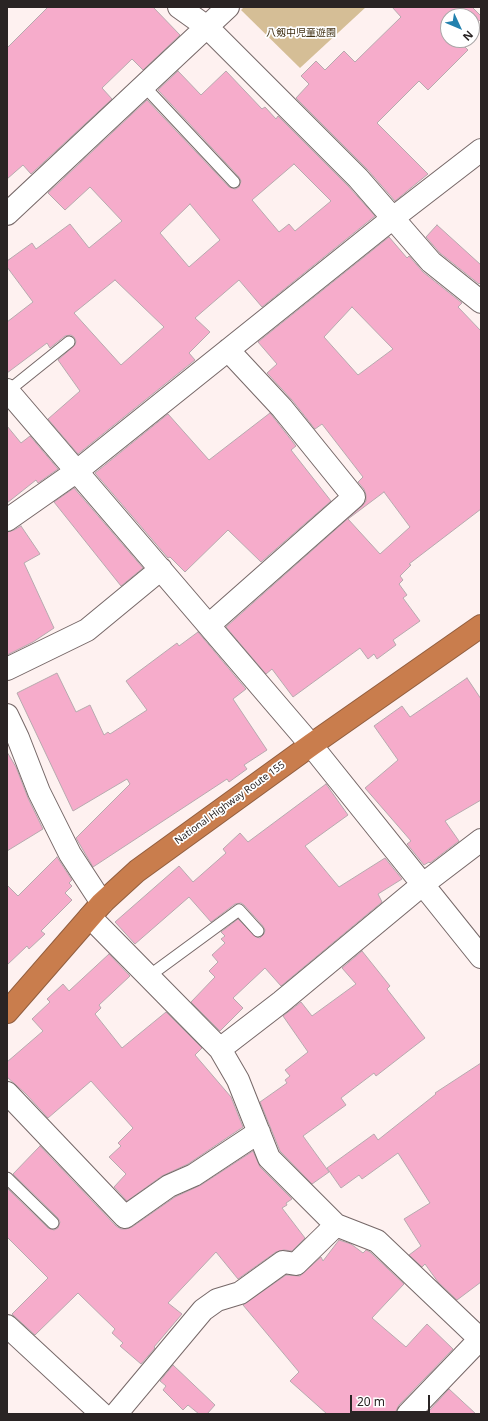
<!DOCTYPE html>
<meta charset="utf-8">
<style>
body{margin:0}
#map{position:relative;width:488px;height:1421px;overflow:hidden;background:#fef1f0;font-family:"Noto Sans",sans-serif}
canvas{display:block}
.frame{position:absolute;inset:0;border:8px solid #2a2424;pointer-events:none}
.north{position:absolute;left:440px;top:8px;width:40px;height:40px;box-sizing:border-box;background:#fff;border:1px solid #aaa7a7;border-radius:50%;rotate:134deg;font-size:11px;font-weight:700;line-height:16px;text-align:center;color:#2a2424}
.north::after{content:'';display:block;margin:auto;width:14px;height:18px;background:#2381ae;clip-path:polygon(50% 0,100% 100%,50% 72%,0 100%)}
.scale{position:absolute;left:350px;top:1395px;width:80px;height:18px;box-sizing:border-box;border:2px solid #2a2424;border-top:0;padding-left:5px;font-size:12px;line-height:14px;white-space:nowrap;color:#2a2424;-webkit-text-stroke:3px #fff;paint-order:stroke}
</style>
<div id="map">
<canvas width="488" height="1421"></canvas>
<div class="frame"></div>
<div class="north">N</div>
<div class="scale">20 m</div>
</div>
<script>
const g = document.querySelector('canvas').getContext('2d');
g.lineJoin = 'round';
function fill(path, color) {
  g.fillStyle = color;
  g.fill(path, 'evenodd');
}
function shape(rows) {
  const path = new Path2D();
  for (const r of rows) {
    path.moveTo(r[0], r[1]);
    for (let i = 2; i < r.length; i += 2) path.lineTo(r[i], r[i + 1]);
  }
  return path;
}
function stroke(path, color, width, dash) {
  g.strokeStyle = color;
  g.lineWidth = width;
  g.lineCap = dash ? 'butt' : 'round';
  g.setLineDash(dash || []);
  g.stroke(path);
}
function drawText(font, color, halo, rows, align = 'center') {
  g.font = font + ' "Noto Sans","Noto Sans JP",sans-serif';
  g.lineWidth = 3.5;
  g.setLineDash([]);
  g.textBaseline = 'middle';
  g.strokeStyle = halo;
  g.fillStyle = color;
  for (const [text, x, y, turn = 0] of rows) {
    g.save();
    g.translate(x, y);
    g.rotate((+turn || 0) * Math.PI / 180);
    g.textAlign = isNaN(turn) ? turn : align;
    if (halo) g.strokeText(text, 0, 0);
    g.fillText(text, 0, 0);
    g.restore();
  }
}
fill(shape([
 [244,7,366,7,300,68,241,10]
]), '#d5be96');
const building = shape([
 [48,7,153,7,180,35,143,70,132,59,102,88,112,99,31,174,23,165,7,179,7,48,48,7],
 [392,7,472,7,481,16,481,19,472,28,472,16,448,16,448,40,460,40,459,41,468,50,428,90,419,81,377,123,428,174,395,201,367,169,296,98,309,84,301,76,316,61,325,70,344,51,355,62,401,17,392,7],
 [178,71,201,95,226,71,262,109,265,107,276,119,278,116,349,187,375,216,262,307,239,280,195,318,210,332,189,353,195,360,78,454,48,419,80,391,58,360,75,345,76,341,74,337,71,335,65,336,50,348,47,343,7,373,7,322,33,302,7,267,7,261,32,243,36,249,70,224,89,248,122,221,90,187,65,210,48,193,147,100,229,187,235,189,239,187,241,181,239,177,158,90,178,71],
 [294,164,331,201,295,231,289,224,279,232,252,200,294,164],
 [190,204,220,240,189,267,160,233,190,204],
 [115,280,164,327,121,365,74,313,115,280],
 [437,225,481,265,481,282,479,284,440,253,426,237,437,225],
 [389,237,407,258,409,256,423,272,462,303,458,307,481,331,481,509,409,564,411,565,400,576,403,580,399,584,407,595,403,598,420,621,393,640,396,645,377,659,374,654,368,659,360,648,293,697,272,669,266,674,226,627,362,506,366,501,366,495,364,489,358,482,363,477,322,424,315,429,292,400,267,373,277,364,258,342,389,237],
 [352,307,393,349,358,375,324,337,352,307],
 [384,492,410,527,380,554,348,519,384,492],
 [270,413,296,446,291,450,331,501,261,562,228,530,185,572,170,557,168,558,95,473,168,414,209,460,270,413],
 [7,426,21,443,30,436,58,469,38,483,36,480,7,503,7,426],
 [74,488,143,568,121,586,54,502,74,488],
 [21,526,40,554,24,563,54,628,33,642,7,655,7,532,14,530,21,526],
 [198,632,246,689,233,699,267,750,244,765,247,769,229,782,227,779,93,867,76,838,130,784,127,779,73,811,17,693,57,673,76,712,90,705,104,735,108,732,110,734,147,710,126,681,177,643,179,646,198,632],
 [467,678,481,699,481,800,445,821,459,841,430,863,429,862,424,865,407,844,411,841,365,788,398,760,374,726,402,706,410,717,467,678],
 [7,752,16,767,28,798,43,829,7,851,7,752],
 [326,784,348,815,305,846,339,887,385,858,402,879,378,894,382,902,281,986,265,968,233,998,243,1008,220,1031,191,1002,215,977,209,971,218,962,212,955,225,943,221,939,225,936,221,932,238,919,256,937,260,938,264,934,265,930,263,926,244,905,241,903,235,904,211,922,189,897,135,944,115,922,179,866,193,882,226,853,223,849,240,833,248,842,326,784],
 [57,857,72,880,69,883,72,886,65,893,72,900,41,931,45,934,29,949,27,946,7,965,7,885,18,896,57,857],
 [362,951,390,986,387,989,425,1038,376,1076,374,1073,341,1098,346,1105,303,1136,329,1172,312,1184,280,1151,260,1102,287,1083,285,1080,290,1076,285,1070,308,1052,283,1016,301,1002,312,1016,356,984,342,968,362,951],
 [109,954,130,976,99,1005,101,1008,95,1014,122,1048,166,1012,202,1048,195,1055,231,1097,243,1127,188,1164,162,1176,127,1201,114,1187,126,1174,109,1157,121,1146,118,1143,133,1128,91,1081,48,1118,26,1094,7,1077,7,1062,43,1031,32,1019,50,1002,47,999,63,984,69,991,109,954],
 [481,1063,481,1282,457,1300,438,1282,425,1264,422,1267,409,1255,421,1246,404,1219,430,1203,398,1153,362,1179,359,1175,341,1188,327,1168,374,1134,378,1140,436,1094,435,1093,481,1063],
 [40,1146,116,1226,121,1229,126,1229,132,1227,175,1197,201,1185,253,1151,260,1167,292,1199,286,1203,287,1205,282,1208,305,1238,292,1251,284,1250,276,1252,238,1279,216,1252,168,1303,182,1314,154,1347,155,1348,141,1364,120,1346,123,1343,112,1333,115,1329,78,1293,35,1335,12,1314,48,1278,7,1237,7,1188,48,1228,54,1230,58,1228,60,1222,58,1218,13,1174,40,1146],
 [339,1240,351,1244,363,1253,366,1250,370,1252,404,1284,372,1318,406,1347,427,1324,453,1349,399,1405,396,1411,396,1414,327,1414,290,1381,299,1372,243,1305,286,1275,300,1276,321,1257,323,1261,339,1240],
 [173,1365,215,1405,207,1414,199,1414,188,1405,183,1410,163,1390,166,1386,160,1381,173,1365],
 [449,1389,476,1414,430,1414,428,1412,449,1389]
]);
fill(building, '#f6accb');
stroke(building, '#b7a9ae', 1);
const lane = shape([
 [144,86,234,182],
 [8,391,69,342],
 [149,976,239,910,258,931],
 [7,1178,53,1223]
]);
const street = shape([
 [179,7,207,27,358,178,431,262,481,302],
 [7,214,228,7],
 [7,390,311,745,481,957],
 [7,520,77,471,393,218,481,150],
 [209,625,354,497,282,408,228,350],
 [7,669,87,630,161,569],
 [7,715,18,738,39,792,70,854,102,903],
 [90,917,220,1049,238,1080,269,1158,336,1225,377,1241,481,1340],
 [220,1049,281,1002,422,885,481,840],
 [7,1093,125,1217,169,1186,194,1175,259,1132],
 [7,1326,102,1414],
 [116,1414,203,1310,217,1300,240,1293,283,1262,296,1264,336,1225],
 [408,1414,480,1339]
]);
const highway = shape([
 [7,1012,102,903,137,871,311,745,481,626]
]);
stroke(lane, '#766868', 13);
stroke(street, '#766868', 24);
stroke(highway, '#915e3f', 24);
stroke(lane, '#fff', 11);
stroke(street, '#fff', 22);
stroke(highway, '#c97d4d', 22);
drawText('10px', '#3f2f12', '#fff', [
 ["八剱中児童遊園",301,33]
]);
drawText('10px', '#2a2424', '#fff', [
 ["National Highway Route 155",230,803,-36]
]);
</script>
